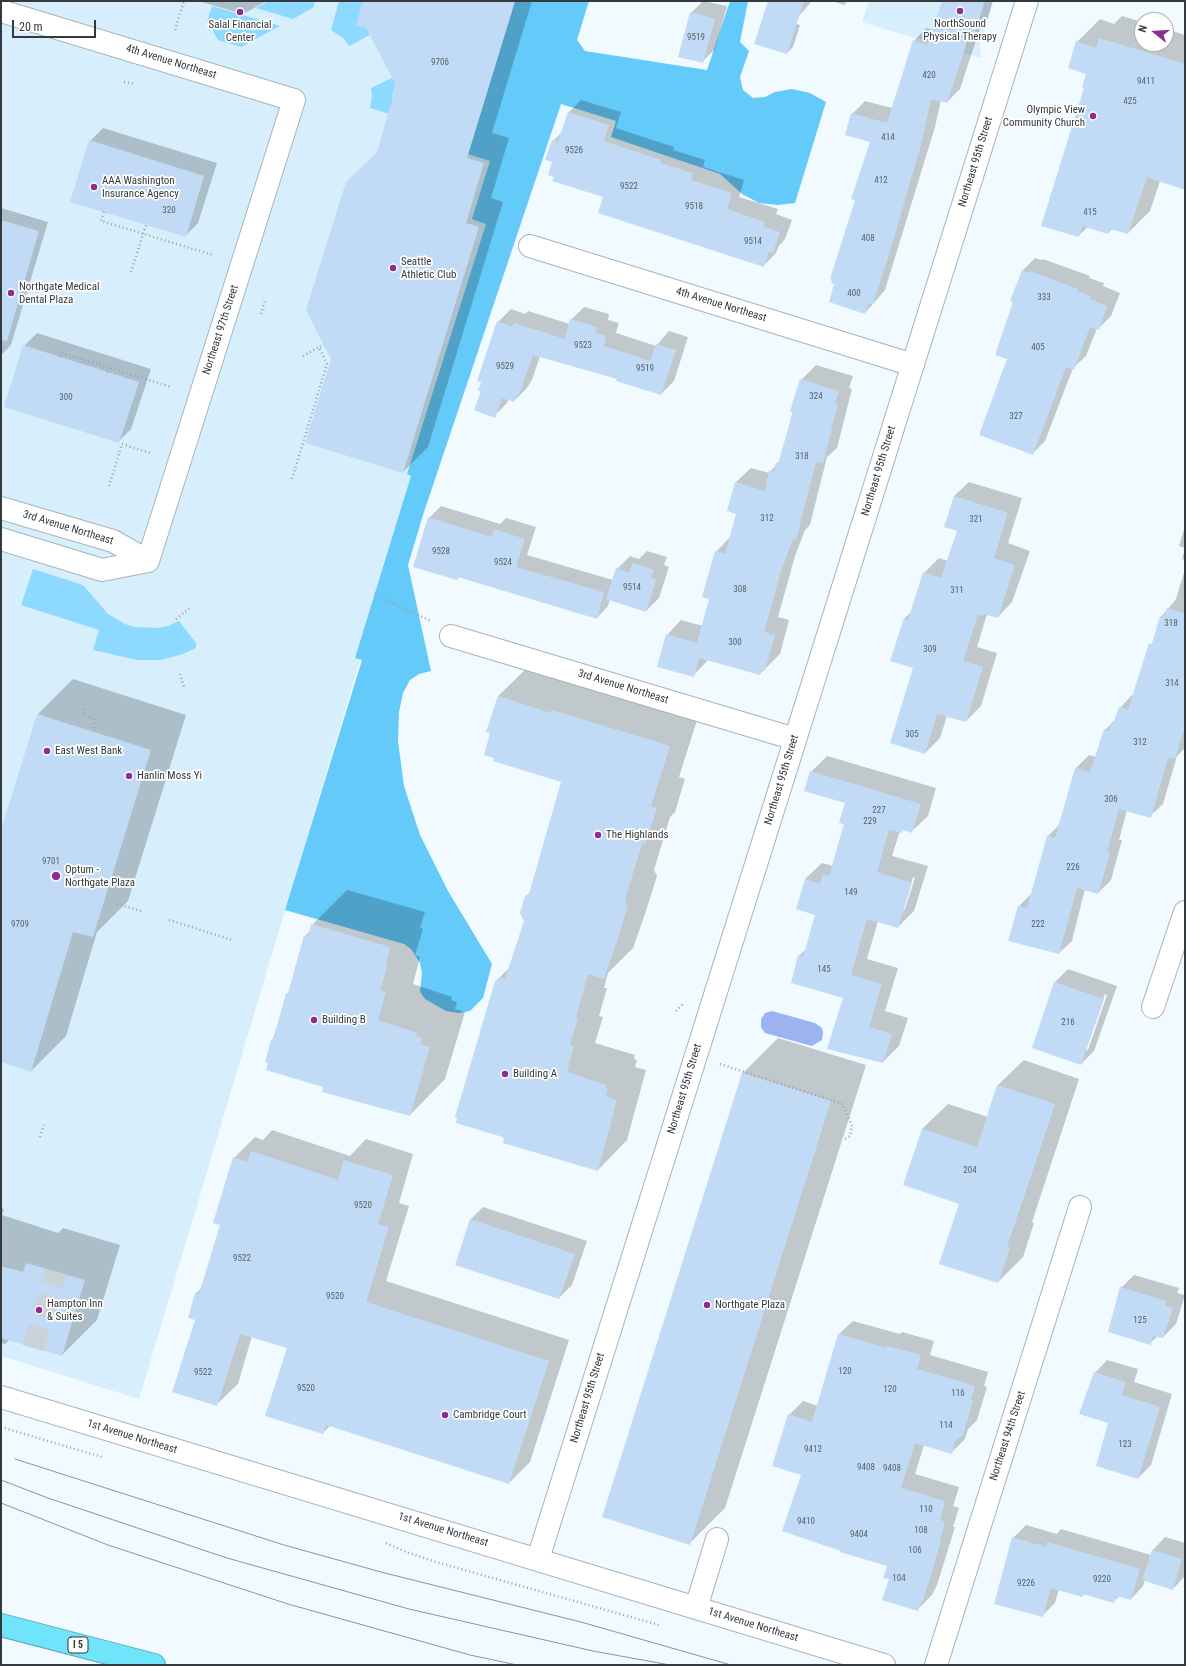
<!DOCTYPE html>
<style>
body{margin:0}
#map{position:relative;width:1186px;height:1666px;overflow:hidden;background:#f0faff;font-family:"Roboto Condensed",sans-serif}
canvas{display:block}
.frame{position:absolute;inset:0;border:2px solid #33393c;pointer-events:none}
.north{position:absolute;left:1134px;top:12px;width:40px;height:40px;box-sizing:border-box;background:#fff;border:1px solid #adb0b1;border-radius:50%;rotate:287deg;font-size:11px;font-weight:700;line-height:16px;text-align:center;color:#33393c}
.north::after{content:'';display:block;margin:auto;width:14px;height:18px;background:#8c2d97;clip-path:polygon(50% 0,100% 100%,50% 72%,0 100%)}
.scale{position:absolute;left:12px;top:20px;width:84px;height:18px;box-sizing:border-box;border:2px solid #33393c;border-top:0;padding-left:5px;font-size:12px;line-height:14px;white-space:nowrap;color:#33393c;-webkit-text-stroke:3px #fff;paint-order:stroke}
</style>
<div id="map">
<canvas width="1186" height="1666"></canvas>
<div class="frame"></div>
<div class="north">N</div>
<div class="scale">20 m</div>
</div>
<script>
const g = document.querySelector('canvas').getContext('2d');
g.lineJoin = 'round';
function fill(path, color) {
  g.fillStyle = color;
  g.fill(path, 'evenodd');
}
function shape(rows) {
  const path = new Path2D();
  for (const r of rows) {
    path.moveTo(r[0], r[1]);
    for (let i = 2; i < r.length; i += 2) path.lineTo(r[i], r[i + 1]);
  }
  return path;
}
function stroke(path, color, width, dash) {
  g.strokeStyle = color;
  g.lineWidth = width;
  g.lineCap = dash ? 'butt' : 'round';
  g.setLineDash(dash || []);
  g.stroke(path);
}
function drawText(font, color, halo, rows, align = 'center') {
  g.font = font + ' "Roboto Condensed",sans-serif';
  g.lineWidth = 3.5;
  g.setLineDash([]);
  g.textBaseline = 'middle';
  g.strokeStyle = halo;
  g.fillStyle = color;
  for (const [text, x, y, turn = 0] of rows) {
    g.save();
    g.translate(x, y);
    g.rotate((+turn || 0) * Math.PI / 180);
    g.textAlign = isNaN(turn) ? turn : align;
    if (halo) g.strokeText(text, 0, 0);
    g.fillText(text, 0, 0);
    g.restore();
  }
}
fill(shape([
 [1,1,557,1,139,1399,1,1356],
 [869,1,993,1,980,45,981,58,862,22]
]), '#d7effc');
fill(shape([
 [269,1,315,1,314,7,293,19,256,8],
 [339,1,363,1,377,31,349,46,344,39,331,30],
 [212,6,243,15,280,26,241,47,218,40,207,21],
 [398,75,392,97,478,123,473,139,370,108,372,96,371,88],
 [33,569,83,585,108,614,125,624,134,627,156,628,168,626,179,621,196,643,196,648,183,654,161,660,137,660,93,650,99,630,21,605]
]), '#8dd9ff');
fill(shape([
 [515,1,589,1,577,40,585,51,707,70,730,1,748,1,740,42,749,51,740,77,743,90,753,98,765,97,775,92,792,89,810,93,826,102,795,203,778,205,759,203,742,194,720,174,611,137,616,121,561,104,423,515,408,565,431,671,419,674,410,680,403,693,399,712,398,741,404,786,420,835,448,891,492,964,483,998,470,1011,459,1013,446,1011,425,999,420,992,422,973,420,963,411,949,404,944,285,910,362,660,355,658,411,476,407,474,486,224,472,219,490,161,468,154]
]), '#64cafa');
fill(shape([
 [772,1011,815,1023,822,1028,823,1032,822,1040,812,1046,765,1033,761,1027,761,1019,765,1013]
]), '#9bb3f1');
fill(shape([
 [198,1,267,1,243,14],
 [364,1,532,1,492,133,509,138,491,198,503,202,428,447,403,472,332,359,378,151,395,97,396,83],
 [703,1,727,6,715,49,702,62,691,13],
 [789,1,812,1,799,16],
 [832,1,848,1,844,5],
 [943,1,993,1,987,20,980,28,960,89,947,102,941,100,935,127,885,290,865,313,857,199,871,141,852,114,865,101,892,108,914,41,926,28,933,30],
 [768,15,800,25,793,47,787,53],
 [1122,16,1142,22,1142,44,1166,44,1166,29,1185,35,1185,188,1160,181,1150,211,1128,233,1113,228,1108,233,1088,227,1078,236,1085,87,1088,73,1077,42,1100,19,1114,24],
 [581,100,621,112,616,128,674,147,673,150,705,160,703,167,744,180,739,197,778,209,776,214,792,220,785,239,779,246,776,253,763,266,555,176,553,141,563,131,568,113],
 [103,128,217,163,198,223,185,236,90,141],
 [1,208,48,222,11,345,2,354],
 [1035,258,1042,260,1043,259,1090,276,1089,278,1104,283,1103,286,1120,293,1111,316,1098,329,1097,328,1086,356,1073,368,1045,441,1032,454,1008,358,1014,302,1022,271],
 [584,307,609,314,608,320,619,323,616,333,656,346,669,331,688,337,674,381,661,394,618,378,540,356,532,380,527,388,514,401,509,399,507,403,494,416,482,391,498,322,511,309,525,314,528,311,570,324,571,320],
 [37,333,151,369,131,429,118,442,24,346],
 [816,365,853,376,849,388,852,389,837,448,827,457,810,525,805,530,795,556,778,617,789,620,780,654,760,674,708,660,694,675,667,635,681,620,703,626,710,599,716,552,730,537,737,513,728,510,736,482,751,468,769,473,780,460,801,380],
 [969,482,1022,498,1008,543,1030,551,1012,602,998,617,987,614,977,647,997,653,981,706,966,721,947,716,940,738,925,753,914,667,904,619,912,611,924,573,939,558,948,561,958,530,954,496],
 [441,506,500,524,506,518,536,527,527,555,613,580,617,569,630,556,639,559,647,551,667,557,664,565,669,567,659,598,646,611,610,599,608,606,597,618,460,576,457,579,429,518],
 [1185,526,1185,548,1179,546],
 [1185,549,1185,560,1182,559],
 [1185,569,1185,748,1177,756,1163,804,1150,816,1127,810,1119,840,1122,840,1111,880,1098,893,1085,889,1072,941,1059,953,1019,906,1032,893,1048,836,1060,824,1076,768,1089,755,1096,757,1105,730,1117,718,1120,708,1132,695,1134,696,1161,617,1176,599],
 [528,667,698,717,679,777,685,779,675,812,670,817,654,870,657,876,644,917,633,948,608,973,604,988,607,988,599,1016,603,1017,595,1043,635,1055,634,1059,637,1060,635,1067,646,1070,627,1140,598,1170,505,1138,496,981,509,968,525,921,526,897,530,892,563,782,487,731,498,696],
 [73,679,186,715,128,901,97,932,66,1036,31,1071,1,1061,1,828,3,826,38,714],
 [827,756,936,788,928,816,911,832,904,830,900,831,892,856,928,866,914,911,898,927,878,921,867,959,898,968,885,1011,908,1018,899,1046,883,1062,829,1048,844,997,799,956,806,949,816,914,805,879,822,863,833,866,846,824,846,803,811,772],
 [913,877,915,878,905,909,903,909],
 [347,890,425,912,420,928,423,929,415,955,420,957,413,984,452,997,451,1000,457,1002,455,1009,465,1012,445,1079,410,1115,324,1086,272,1041,289,991,304,937,310,931,312,925],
 [1068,969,1117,986,1094,1051,1081,1064,1033,1047,1055,982],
 [1105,994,1107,995,1088,1050,1085,1050],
 [778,1038,866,1065,725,1508,689,1544,743,1073],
 [1024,1060,1079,1079,1032,1222,1034,1223,1023,1257,998,1282,922,1129,948,1104,988,1117,998,1085],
 [272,1130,350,1156,366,1139,413,1154,399,1203,409,1206,386,1281,569,1340,530,1462,509,1483,331,1425,323,1433,288,1347,252,1336,238,1384,216,1405,197,1320,196,1293,202,1288,221,1224,234,1158,255,1137,263,1140],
 [483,1207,587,1241,572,1285,559,1298,470,1220],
 [1,1208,4,1209,2,1215,58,1233,63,1228,120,1245,97,1320,62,1355,9,1340,5,1344,1,1343],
 [1134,1275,1179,1288,1177,1293,1185,1295,1176,1324,1163,1337,1158,1336,1150,1343,1121,1288],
 [853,1321,900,1334,902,1332,934,1341,930,1355,988,1372,984,1386,987,1387,977,1420,968,1429,965,1439,951,1453,924,1445,915,1474,959,1487,953,1506,959,1508,953,1527,955,1527,937,1585,932,1595,918,1609,890,1579,888,1565,802,1474,789,1415,803,1401,818,1406,838,1335],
 [1107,1360,1138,1369,1134,1382,1172,1394,1151,1465,1138,1478,1109,1423,1095,1373],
 [1026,1525,1057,1534,1061,1529,1151,1555,1153,1550,1165,1537,1185,1543,1185,1576,1173,1589,1145,1580,1143,1586,1131,1599,1119,1596,1113,1602,1085,1593,1082,1596,1059,1589,1055,1603,1042,1616,1013,1538]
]), '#0003');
fill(shape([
 [363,1,515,1,467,158,484,163,466,223,479,227,403,473,305,443,331,359,306,310,346,182,377,152,393,97,392,97,395,83,366,28,356,25],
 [768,1,804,1,787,54,754,44],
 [942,1,985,1,974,35,970,33,947,103,931,99,922,141,892,245,873,304,869,303,865,314,829,302,834,284,831,283,832,280,830,279,855,200,851,199,870,142,845,135,851,113,887,123,913,40,927,45],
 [690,12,715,19,703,63,678,57],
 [1099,38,1185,64,1185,190,1147,177,1128,234,1110,229,1108,234,1082,226,1079,237,1041,226,1084,88,1082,87,1086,74,1068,68,1076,41,1096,48],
 [568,112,609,125,604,141,661,160,660,163,693,173,691,180,732,193,727,209,765,222,764,227,780,232,773,253,769,252,764,267,598,213,603,197,552,181,554,177,548,175,552,162,545,160,552,140,558,142],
 [89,140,204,176,186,237,70,202],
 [1,220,39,231,7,341,1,340],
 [1022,270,1029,273,1030,271,1078,289,1077,291,1091,296,1090,299,1107,306,1099,330,1090,327,1074,370,1066,367,1033,455,979,435,1007,359,995,355,1013,302,1010,301],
 [570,319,597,327,595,333,606,336,604,346,650,361,656,344,676,350,661,395,616,381,617,379,533,355,519,395,518,394,514,402,502,398,495,418,474,410,481,391,478,391,481,382,477,381,497,321,513,327,514,323,565,339],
 [23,345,139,382,119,443,4,407],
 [800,379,839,391,835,403,838,404,823,463,816,462,796,540,793,539,781,571,764,632,775,635,765,670,762,669,760,675,699,658,694,677,657,667,666,634,697,643,709,599,702,597,715,551,725,554,736,514,727,511,735,482,765,491,769,470,774,472,776,463,778,464,793,412,790,411],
 [954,496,1008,513,994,558,1015,565,998,618,984,614,983,616,978,614,963,661,983,667,966,722,937,714,925,754,890,743,913,668,890,661,904,618,908,620,923,572,941,578,957,531,944,527],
 [428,517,491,537,494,529,525,539,516,567,604,592,597,619,458,577,457,580,413,567],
 [633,563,654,570,651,578,656,580,646,612,606,599,616,568,629,573],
 [1167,608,1185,613,1185,726,1175,759,1168,757,1151,818,1119,809,1107,852,1110,853,1098,894,1077,888,1059,954,1008,941,1018,906,1027,908,1047,836,1055,838,1075,768,1090,772,1104,729,1109,731,1112,721,1114,721,1119,707,1128,710,1149,643,1152,644,1160,616,1164,617],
 [498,696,551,713,552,710,670,746,651,806,657,808,646,842,642,844,625,899,628,906,615,947,604,979,588,974,576,1017,578,1018,570,1045,574,1046,567,1072,606,1085,605,1088,608,1089,606,1096,617,1100,598,1171,503,1143,504,1138,499,1136,456,1123,457,1118,455,1117,495,981,498,981,499,977,505,979,524,921,520,913,525,896,529,894,561,782,493,761,494,758,484,755,490,733,486,732],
 [37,714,151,750,93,937,73,932,31,1072,1,1062,1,830],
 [810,771,921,804,912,833,903,830,902,833,889,830,877,872,912,883,898,928,867,919,851,975,882,984,869,1027,892,1034,883,1063,827,1049,843,998,791,983,798,955,803,957,815,915,796,909,805,879,820,884,823,874,829,876,844,824,839,823,845,803,804,791],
 [311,924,390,947,386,963,388,964,380,990,386,992,378,1020,417,1033,416,1036,422,1038,420,1044,430,1047,410,1116,322,1092,323,1087,266,1070,268,1063,265,1062,271,1040,273,1041,286,993,288,993,304,936,308,937],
 [1054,982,1104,999,1081,1065,1032,1048],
 [742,1073,831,1101,690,1545,602,1517],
 [997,1085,1055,1104,1007,1247,1010,1248,998,1283,939,1264,959,1204,903,1185,922,1129,977,1147],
 [251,1151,338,1180,344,1160,393,1175,378,1224,389,1227,366,1302,549,1361,509,1484,326,1425,323,1434,265,1416,287,1348,240,1334,217,1406,172,1392,195,1320,188,1318,195,1293,199,1294,220,1225,213,1223,233,1157,247,1162],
 [470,1219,575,1254,559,1299,455,1265],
 [26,1263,85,1280,62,1356,1,1338,1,1266,23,1272],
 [1120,1287,1166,1301,1165,1306,1173,1308,1163,1338,1153,1336,1151,1345,1108,1332],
 [838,1334,886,1348,887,1346,921,1355,917,1369,975,1386,971,1400,973,1401,963,1435,955,1441,952,1454,915,1443,901,1488,945,1501,940,1520,945,1522,940,1541,941,1541,923,1601,922,1600,918,1611,882,1600,889,1579,883,1578,887,1566,840,1552,841,1551,782,1531,801,1475,772,1466,788,1414,812,1422],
 [1094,1372,1126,1382,1122,1395,1160,1407,1138,1479,1096,1466,1108,1423,1079,1414],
 [1012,1537,1046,1547,1047,1542,1140,1569,1131,1600,1116,1596,1114,1603,1083,1594,1082,1597,1051,1588,1043,1617,994,1604],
 [1152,1550,1182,1559,1173,1590,1142,1580]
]), '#c1dbf6');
stroke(shape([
 [33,1348,56,1272]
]), '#cad3d8', 22, [22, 11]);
const minor = shape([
 [1,11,294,100,148,561],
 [530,246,913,365],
 [1,508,113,541,148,561],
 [1,539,102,570,148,561],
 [451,636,795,739],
 [1153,1007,1185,912],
 [1,1397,884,1665],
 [538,1559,1027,1],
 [696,1608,717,1539],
 [936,1665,1080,1207]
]);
const highway = shape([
 [1,1625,154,1665]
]);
stroke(minor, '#a5b4bc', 24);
stroke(highway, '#5ba8b8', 24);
stroke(shape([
 [175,30,184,1],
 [124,82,135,84],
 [104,212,101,221,213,255],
 [131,272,146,225],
 [261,314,265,300],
 [303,356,319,347],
 [60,357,62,353,171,387],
 [107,372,109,368],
 [292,479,327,364,319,347,324,345],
 [109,486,122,444,150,453],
 [375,593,384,599,431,621],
 [176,619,190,608],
 [180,674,184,687],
 [85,709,83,715,96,719,93,731],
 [117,904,141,911],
 [169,920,232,940],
 [676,1011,684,1003],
 [720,1064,843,1104,852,1126,850,1136,843,1140],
 [40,1137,44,1125],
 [1,1427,102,1457],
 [386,1543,406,1552,436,1562,659,1625]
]), '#99a1a5', 2.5, [1, 3]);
stroke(minor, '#fff', 22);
stroke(highway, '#70e4fb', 22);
stroke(shape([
 [15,1459,284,1545,381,1572,581,1622,731,1665],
 [1,1480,48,1498,227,1558,409,1609,593,1651,670,1665],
 [1,1503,108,1545,288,1604,470,1655,517,1665]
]), '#8d9599', 1);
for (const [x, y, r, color] of [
 [960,11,4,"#8c2d97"],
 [240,12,4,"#8c2d97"],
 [1093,116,4,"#8c2d97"],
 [94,187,4,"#8c2d97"],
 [393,268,4,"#8c2d97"],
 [11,293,4,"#8c2d97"],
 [47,751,4,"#8c2d97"],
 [129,776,4,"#8c2d97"],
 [598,835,4,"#8c2d97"],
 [56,876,5,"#8c2d97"],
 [314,1020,4,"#8c2d97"],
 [505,1074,4,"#8c2d97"],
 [707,1305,4,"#8c2d97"],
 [39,1310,4,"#8c2d97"],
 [445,1415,4,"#8c2d97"]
]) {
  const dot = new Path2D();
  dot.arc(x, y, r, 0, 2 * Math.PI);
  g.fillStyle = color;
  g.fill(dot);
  stroke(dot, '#fff', 1.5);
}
drawText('9px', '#56626a', null, [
 ["9519",696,38],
 ["9706",440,63],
 ["420",929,76],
 ["9411",1146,82],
 ["425",1130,102],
 ["414",888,138],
 ["9526",574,151],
 ["412",881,181],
 ["9522",629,187],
 ["9518",694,207],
 ["320",169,211],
 ["415",1090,213],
 ["408",868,239],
 ["9514",753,242],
 ["400",854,294],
 ["333",1044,298],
 ["9523",583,346],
 ["405",1038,348],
 ["9529",505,367],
 ["9519",645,369],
 ["324",816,397],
 ["300",66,398],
 ["327",1016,417],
 ["318",802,457],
 ["312",767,519],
 ["321",976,520],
 ["9528",441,552],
 ["9524",503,563],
 ["9514",632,588],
 ["308",740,590],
 ["311",957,591],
 ["318",1171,624],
 ["300",735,643],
 ["309",930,650],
 ["314",1172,684],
 ["305",912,735],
 ["312",1140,743],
 ["306",1111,800],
 ["227",879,811],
 ["229",870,822],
 ["9701",51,862],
 ["226",1073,868],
 ["149",851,893],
 ["9709",20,925],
 ["222",1038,925],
 ["145",824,970],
 ["216",1068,1023],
 ["204",970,1171],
 ["9520",363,1206],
 ["9522",242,1259],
 ["9520",335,1297],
 ["125",1140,1321],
 ["120",845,1372],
 ["9522",203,1373],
 ["9520",306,1389],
 ["120",890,1390],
 ["116",958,1394],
 ["114",946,1426],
 ["123",1125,1445],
 ["9412",813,1450],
 ["9408",866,1468],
 ["9408",892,1469],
 ["110",926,1510],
 ["9410",806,1522],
 ["108",921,1531],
 ["9404",859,1535],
 ["106",915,1551],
 ["104",899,1579],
 ["9220",1102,1580],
 ["9226",1026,1584]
]);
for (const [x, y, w] of [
 [78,1645,20]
]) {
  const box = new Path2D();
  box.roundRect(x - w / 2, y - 8, w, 16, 3);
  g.fillStyle = '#fff';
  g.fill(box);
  stroke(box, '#33393c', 1);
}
drawText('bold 10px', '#33393c', null, [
 ["I 5",78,1645]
]);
drawText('11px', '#33393c', '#fff', [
 ["NorthSound",960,24,"center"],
 ["Physical Therapy",960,37,"center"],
 ["Salal Financial",240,25,"center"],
 ["Center",240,38,"center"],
 ["Olympic View",1085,110,"right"],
 ["Community Church",1085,123,"right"],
 ["AAA Washington",102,181],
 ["Insurance Agency",102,194],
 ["Seattle",401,262],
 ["Athletic Club",401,275],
 ["Northgate Medical",19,287],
 ["Dental Plaza",19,300],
 ["East West Bank",55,751],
 ["Hanlin Moss Yi",137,776],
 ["The Highlands",606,835],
 ["Optum -",65,870],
 ["Northgate Plaza",65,883],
 ["Building B",322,1020],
 ["Building A",513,1074],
 ["Hampton Inn",47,1304],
 ["& Suites",47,1317],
 ["Northgate Plaza",715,1305],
 ["Cambridge Court",453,1415]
], 'left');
drawText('11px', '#33393c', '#fff', [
 ["4th Avenue Northeast",171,62,17],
 ["Northeast 95th Street",976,162,-73],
 ["4th Avenue Northeast",721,305,17],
 ["Northeast 97th Street",221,330,-72],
 ["Northeast 95th Street",879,471,-73],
 ["3rd Avenue Northeast",68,528,17],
 ["3rd Avenue Northeast",623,687,17],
 ["Northeast 95th Street",782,780,-73],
 ["Northeast 95th Street",685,1089,-73],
 ["Northeast 95th Street",588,1398,-73],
 ["Northeast 94th Street",1008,1436,-72],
 ["1st Avenue Northeast",132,1437,17],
 ["1st Avenue Northeast",443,1530,17],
 ["1st Avenue Northeast",753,1625,17]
]);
</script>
